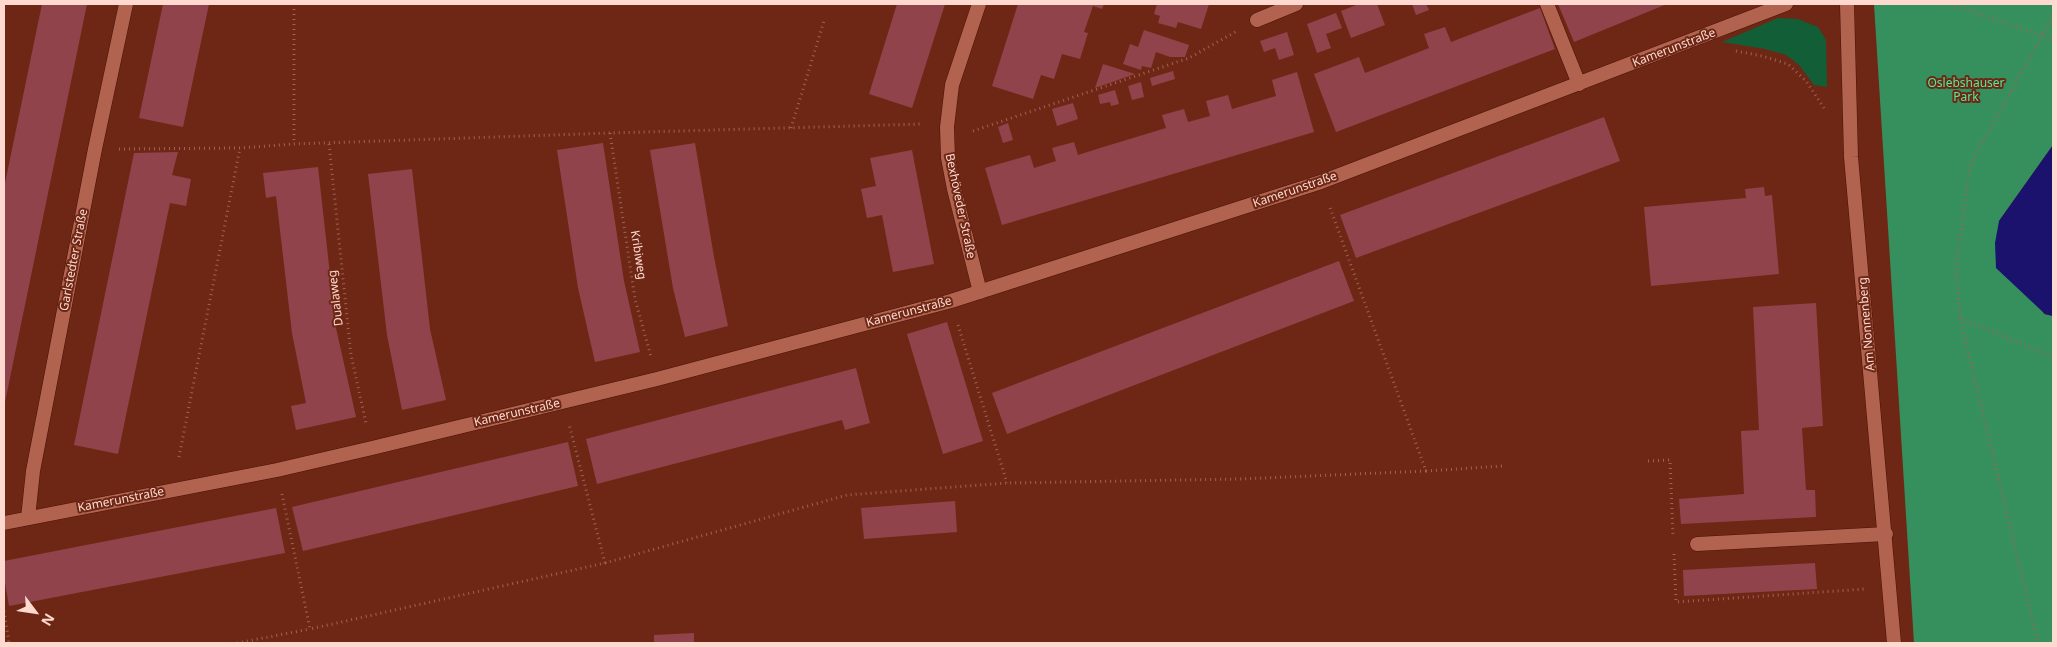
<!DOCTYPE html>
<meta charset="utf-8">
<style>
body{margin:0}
#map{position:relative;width:2057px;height:647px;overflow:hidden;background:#6e2715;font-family:"Noto Sans",sans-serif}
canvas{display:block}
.frame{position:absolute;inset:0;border:5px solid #fdd9cf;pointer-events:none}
.north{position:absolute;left:10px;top:587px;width:50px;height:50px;-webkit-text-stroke:4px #6e2715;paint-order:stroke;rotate:121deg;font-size:14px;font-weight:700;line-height:20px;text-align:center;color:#fdd9cf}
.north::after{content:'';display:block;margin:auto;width:18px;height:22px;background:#fdd9cf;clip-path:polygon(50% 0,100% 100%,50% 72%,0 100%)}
</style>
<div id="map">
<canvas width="2057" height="647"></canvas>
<div class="frame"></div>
<div class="north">N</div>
</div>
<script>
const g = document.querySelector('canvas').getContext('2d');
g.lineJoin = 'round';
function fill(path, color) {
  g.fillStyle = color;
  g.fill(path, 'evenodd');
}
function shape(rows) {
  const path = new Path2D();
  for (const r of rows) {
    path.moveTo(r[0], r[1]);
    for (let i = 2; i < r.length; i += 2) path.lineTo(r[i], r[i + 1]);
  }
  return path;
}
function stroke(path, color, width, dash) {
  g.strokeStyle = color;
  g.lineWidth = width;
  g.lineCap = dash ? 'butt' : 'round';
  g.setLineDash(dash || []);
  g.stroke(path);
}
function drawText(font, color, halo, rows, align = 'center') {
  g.font = font + ' "Noto Sans",sans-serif';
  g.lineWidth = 4;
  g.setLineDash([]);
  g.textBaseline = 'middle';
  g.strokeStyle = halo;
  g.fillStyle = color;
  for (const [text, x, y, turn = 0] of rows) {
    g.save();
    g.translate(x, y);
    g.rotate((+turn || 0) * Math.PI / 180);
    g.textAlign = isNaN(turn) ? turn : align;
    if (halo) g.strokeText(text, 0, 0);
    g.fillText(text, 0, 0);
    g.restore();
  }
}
fill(shape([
 [1778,18,1798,19,1818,27,1826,40,1827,87,1814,85,1799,65,1786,55,1765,49,1722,42]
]), '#125e37');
fill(shape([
 [1874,4,2053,4,2053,145,1999,221,2044,314,2053,316,2053,643,1914,643]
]), '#36905d');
fill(shape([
 [2053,145,2053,316,2045,314,1996,268,1995,243,1999,221]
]), '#1b126d');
fill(shape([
 [42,4,87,4,5,402,4,188],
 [163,4,209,4,183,127,139,118],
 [897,4,945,4,912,108,869,94],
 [1018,4,1104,4,1102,9,1093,6,1084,32,1088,33,1080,59,1062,54,1054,79,1041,75,1033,99,992,86],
 [1157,4,1209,4,1201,29,1178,22,1176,28,1158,23,1160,16,1154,14],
 [1359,4,1377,4,1385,25,1351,38,1341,11],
 [1412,4,1426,4,1429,10,1416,15],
 [1558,4,1667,4,1574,42],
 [1540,8,1555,49,1336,132,1314,74,1359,57,1365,73,1429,48,1424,34,1445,27,1451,42],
 [1336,13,1342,28,1326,34,1331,48,1317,53,1307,24],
 [1144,30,1189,45,1185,57,1170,57,1156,52,1151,68,1142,66,1141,70,1123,64,1130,44,1138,47],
 [1287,32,1294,55,1279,60,1275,48,1264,52,1260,41],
 [1103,64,1135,74,1095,88],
 [1173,71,1175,79,1152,86,1150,78],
 [1297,72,1314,132,1002,225,985,168,1030,155,1034,168,1056,161,1052,148,1074,142,1078,155,1100,148,1166,128,1162,115,1184,109,1188,122,1210,116,1206,101,1228,95,1232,109,1276,96,1272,80],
 [1141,82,1144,97,1132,100,1128,86],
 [1115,90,1119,104,1111,106,1110,102,1100,104,1098,95],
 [1073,103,1078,119,1057,126,1052,109],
 [1604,117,1620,161,1356,258,1340,215],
 [1008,123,1013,140,1003,143,998,127],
 [603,143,624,281,640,352,595,362,578,288,557,150],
 [695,143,714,257,728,326,685,337,673,288,650,150],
 [912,150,934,264,893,272,882,215,867,218,861,189,876,186,870,158],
 [178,152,172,175,191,179,186,206,170,203,118,454,74,445,134,153],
 [318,167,336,328,356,417,296,430,291,406,306,403,292,333,276,196,266,198,263,173],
 [412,169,430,329,446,400,402,410,387,335,368,174],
 [1764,187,1765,196,1772,195,1779,274,1651,286,1644,207,1746,198,1745,189],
 [1339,261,1354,301,1007,434,992,393],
 [1816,303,1823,426,1802,428,1806,490,1815,490,1816,517,1681,524,1679,499,1744,494,1741,431,1759,430,1753,307],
 [947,322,983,441,943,454,907,334],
 [856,368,870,423,845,430,842,420,597,484,586,439],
 [568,442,578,486,303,551,292,507],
 [955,501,957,532,864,539,861,508],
 [276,508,285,553,9,606,4,577,4,561],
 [1815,563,1817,589,1684,596,1683,570],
 [694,633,694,643,654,643,654,635]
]), '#91434b');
const service = shape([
 [1547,4,1579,84],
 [1257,20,1296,4],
 [1697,544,1886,534]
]);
const minor = shape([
 [979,4,952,85,947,127,948,158,954,189,980,292],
 [1847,4,1851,157,1894,643],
 [28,518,33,471,95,149,126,4],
 [4,523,277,470,372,448,657,379,951,301,1321,182,1786,4]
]);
stroke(service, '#481306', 15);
stroke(minor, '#481306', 15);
stroke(shape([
 [294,4,294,144],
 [1950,4,2053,39],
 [2053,16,1970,165,1956,268,1960,318,2053,357],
 [1736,51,1762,56,1788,64,1806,81,1824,108],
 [791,128,824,21],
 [973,131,1189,58,1237,31],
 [610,133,635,299,651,357],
 [329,144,351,355,366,423],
 [119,149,240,148,294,144,610,133,922,124],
 [1960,318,2038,643],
 [958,325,1007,483],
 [179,457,240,148],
 [1648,461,1670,460,1673,536],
 [1426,471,1503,466],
 [282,494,310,629,605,563,569,424],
 [1674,554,1676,602,1865,589],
 [605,563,847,495,1007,483,1240,479,1426,471,1329,205],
 [4,611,9,643],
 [237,643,310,629]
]), '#9e6354', 3, [1, 4]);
stroke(service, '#b1634f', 14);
stroke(minor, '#b1634f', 14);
drawText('12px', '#fdd9cf', '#6e2715', [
 ["Kamerunstraße",1674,48,-21],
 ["Kamerunstraße",1295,190,-19],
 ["Bexhöveder Straße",960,206,78],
 ["Kribiweg",638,255,81],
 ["Garlstedter Straße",74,260,-79],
 ["Dualaweg",336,298,-97],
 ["Kamerunstraße",909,312,-15],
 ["Am Nonnenberg",1867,324,-95],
 ["Kamerunstraße",517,413,-13],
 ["Kamerunstraße",121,500,-11]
]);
drawText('12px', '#53ec98', '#6e2715', [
 ["Oslebshauser",1966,84],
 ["Park",1966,98]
]);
</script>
